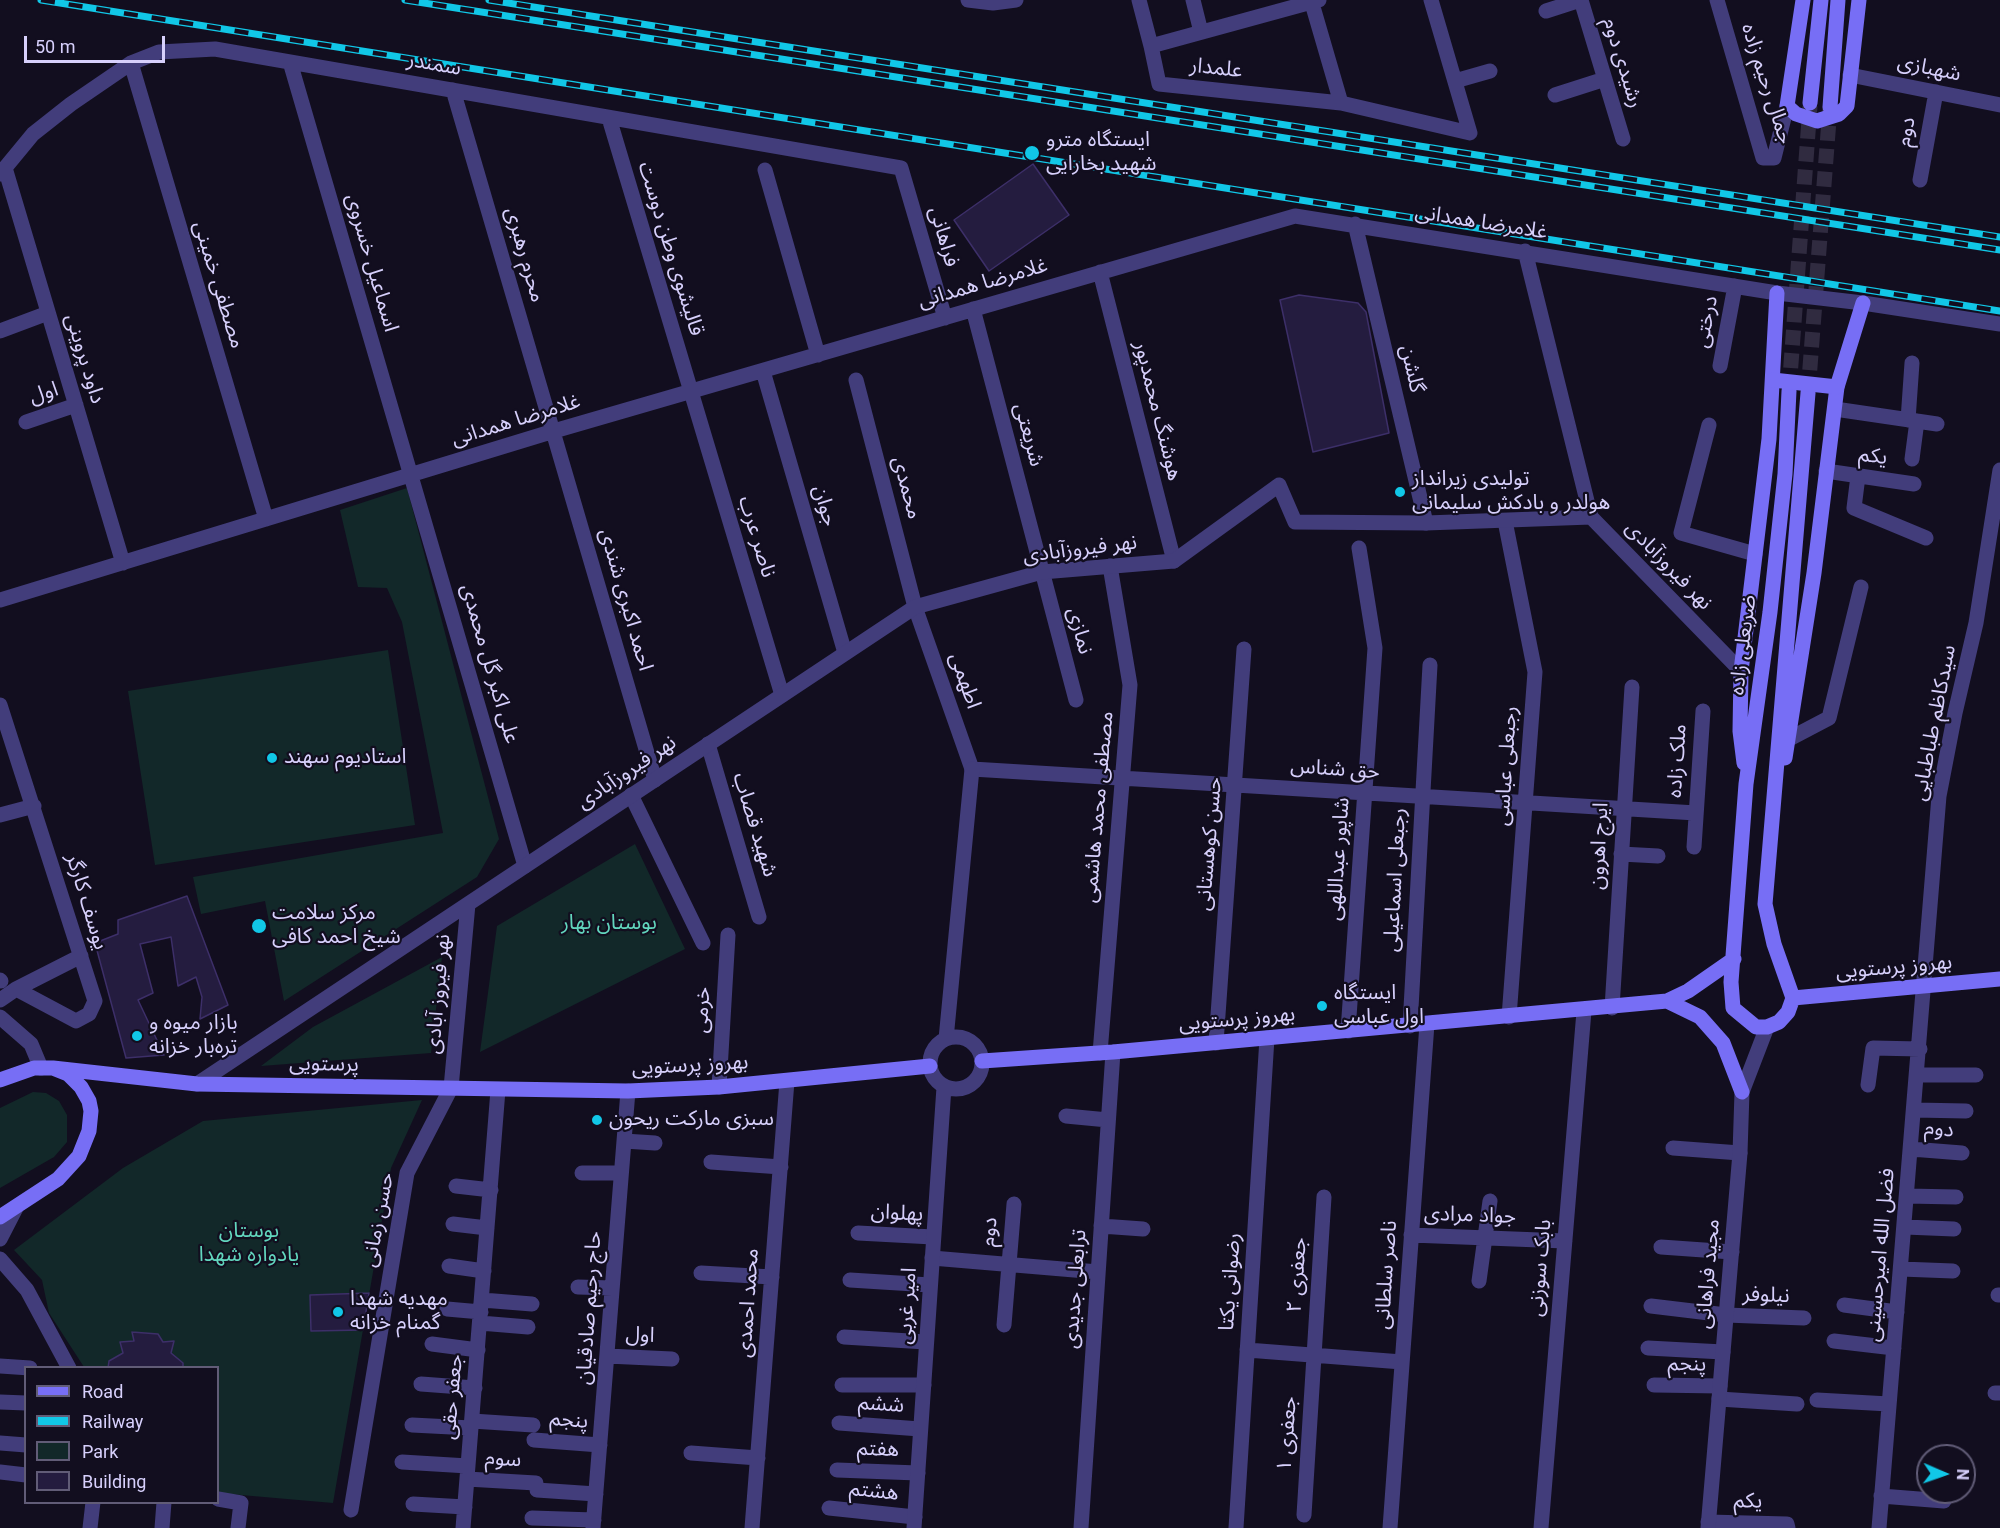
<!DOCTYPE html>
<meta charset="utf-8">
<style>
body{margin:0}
#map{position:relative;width:2000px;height:1528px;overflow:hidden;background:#120e1f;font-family:Roboto,sans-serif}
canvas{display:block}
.legend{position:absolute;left:24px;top:1366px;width:195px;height:138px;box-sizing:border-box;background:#120e1f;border:2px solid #615c77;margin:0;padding:8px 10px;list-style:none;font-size:18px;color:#d7d0fc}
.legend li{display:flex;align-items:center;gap:12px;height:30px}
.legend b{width:30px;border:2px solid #615c77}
.north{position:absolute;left:1916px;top:1444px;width:60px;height:60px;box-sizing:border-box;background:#120e1f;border:2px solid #615c77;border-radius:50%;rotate:92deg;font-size:16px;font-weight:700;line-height:24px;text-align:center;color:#d7d0fc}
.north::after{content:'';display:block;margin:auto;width:21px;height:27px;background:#11c7e7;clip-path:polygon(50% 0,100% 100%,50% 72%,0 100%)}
.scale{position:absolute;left:24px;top:36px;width:141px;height:27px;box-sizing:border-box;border:3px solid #d7d0fc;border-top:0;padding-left:8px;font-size:18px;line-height:21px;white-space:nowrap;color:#d7d0fc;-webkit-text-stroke:4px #120e1f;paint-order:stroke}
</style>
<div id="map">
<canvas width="2000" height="1528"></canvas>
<ul class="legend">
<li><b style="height:8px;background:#776ef5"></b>Road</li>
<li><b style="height:8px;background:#11c7e7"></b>Railway</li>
<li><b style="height:16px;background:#122829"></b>Park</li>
<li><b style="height:16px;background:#241c3f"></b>Building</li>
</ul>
<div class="north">N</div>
<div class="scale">50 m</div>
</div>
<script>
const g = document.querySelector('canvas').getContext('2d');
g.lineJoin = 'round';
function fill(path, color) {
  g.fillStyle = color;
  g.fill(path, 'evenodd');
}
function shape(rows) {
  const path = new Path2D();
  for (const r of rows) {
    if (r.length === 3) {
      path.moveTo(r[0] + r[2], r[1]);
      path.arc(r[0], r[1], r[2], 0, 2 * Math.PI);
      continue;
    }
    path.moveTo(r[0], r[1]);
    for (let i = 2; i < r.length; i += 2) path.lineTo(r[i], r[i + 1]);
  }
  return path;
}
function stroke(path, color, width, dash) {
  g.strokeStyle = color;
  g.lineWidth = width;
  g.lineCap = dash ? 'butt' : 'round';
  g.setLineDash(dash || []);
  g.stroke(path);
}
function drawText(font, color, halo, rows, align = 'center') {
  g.font = font + ' Roboto,"Noto Sans Arabic",sans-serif';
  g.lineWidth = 4.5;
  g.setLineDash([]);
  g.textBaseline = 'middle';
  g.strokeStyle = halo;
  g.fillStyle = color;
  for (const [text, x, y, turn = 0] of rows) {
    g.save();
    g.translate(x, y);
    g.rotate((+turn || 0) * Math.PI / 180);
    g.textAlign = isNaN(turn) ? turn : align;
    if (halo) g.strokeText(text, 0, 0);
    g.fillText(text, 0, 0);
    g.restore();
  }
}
fill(shape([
 [407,488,499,839,477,877,284,1001,265,901,201,914,193,877,443,833,402,622,387,588,358,587,340,510],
 [388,650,415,825,155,865,128,691],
 [635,844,685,949,480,1052,497,926],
 [442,957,431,1053,261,1066,313,1027],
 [33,1092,46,1093,59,1101,67,1115,67,1142,54,1157,0,1188,0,1108],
 [422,1100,391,1168,333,1503,218,1493,218,1368,84,1367,49,1313,42,1280,14,1250,123,1168,203,1121]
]), '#122829');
const building = shape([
 [1033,164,1069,215,989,271,954,220,1033,164],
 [1299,295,1358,303,1366,312,1389,433,1313,452,1280,300,1299,295],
 [187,896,228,1005,200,1019,202,997,196,977,178,986,171,937,140,944,153,993,138,1000,164,1055,126,1058,95,943,118,934,118,920,187,896],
 [369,1293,363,1330,311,1331,310,1295,369,1293],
 [132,1332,158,1334,163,1342,174,1341,171,1353,183,1363,183,1368,108,1368,109,1361,123,1353,120,1342,134,1341,132,1332]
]);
fill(building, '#241c3f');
stroke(building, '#3d2f69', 1.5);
stroke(shape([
 [1789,391,1810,106],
 [1808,393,1830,107]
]), '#302b40', 15, [15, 8]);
stroke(shape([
 [968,0,993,3,1016,0],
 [1139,0,1151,46],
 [1193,0,1201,32],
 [1311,0,1341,103],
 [1319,0,1151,46,1159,84,1341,103,1470,133,1431,0],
 [1581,0,1623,139],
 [1717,0,1763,158,1774,158,1787,106],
 [1546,11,1580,0],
 [290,62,525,866],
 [131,63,266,519],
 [1850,75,2000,105],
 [1455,81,1490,71],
 [453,90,655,780],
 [1555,95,1605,79],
 [609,118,782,695],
 [5,168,123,563],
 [765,170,818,355],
 [0,174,33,134,71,104,131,63,159,52,215,49,901,168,945,318],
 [1920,180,1936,92],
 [1355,224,1426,523],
 [1525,251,1591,517],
 [1100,272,1174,561],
 [973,309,1076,700],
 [0,331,48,313],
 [1720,366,1735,286],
 [763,371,845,653],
 [856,380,915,607,972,769,1696,813],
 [1835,409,1937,424],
 [1908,420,1912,363],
 [26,422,76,405],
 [1709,425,1681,533,1755,554],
 [1912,459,1917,421],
 [1826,471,1914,484],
 [1858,476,1854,508,1926,538],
 [1505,521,1535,672,1509,1017],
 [0,600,554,431,1295,216,1777,293,1863,303],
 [0,705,95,1001,89,1014,76,1021,16,989],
 [1789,739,1829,718,1861,587],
 [708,744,759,917],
 [631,795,703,943],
 [0,815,34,806],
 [1694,847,1703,711],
 [1621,854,1658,856],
 [0,980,1,981],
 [0,1000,16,989,81,956],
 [1612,1008,1632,687],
 [1410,1026,1430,665],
 [1348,1031,1375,648,1359,548],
 [1216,1043,1244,649],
 [1100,1053,1130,685,1110,566],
 [1918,1075,1976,1075],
 [1868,1085,1873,1048,1920,1049],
 [719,1087,728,935],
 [1915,1110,1966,1111],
 [1066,1116,1108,1120],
 [624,1141,655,1143],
 [1673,1148,1740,1153],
 [1911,1149,1962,1153],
 [711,1162,781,1167],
 [582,1173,621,1173],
 [456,1186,491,1190],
 [1907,1196,1956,1197],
 [453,1224,487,1228],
 [1101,1226,1143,1229],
 [1905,1227,1954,1229],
 [858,1233,933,1237],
 [1411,1235,1565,1241],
 [1661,1247,1732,1252],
 [932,1258,1098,1272],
 [0,1259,27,1290,69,1368],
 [449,1266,484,1271],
 [1901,1269,1953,1271],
 [701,1273,772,1277],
 [850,1280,930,1285],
 [1479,1281,1490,1201],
 [578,1287,612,1288],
 [1998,1295,2000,1295],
 [482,1300,532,1304],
 [1844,1305,1897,1312],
 [1651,1306,1726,1315,1804,1318],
 [447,1309,481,1312],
 [480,1323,528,1327],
 [1004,1325,1014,1204],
 [844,1337,926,1342],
 [1834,1341,1894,1348],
 [432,1344,478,1350],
 [1648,1348,1723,1352],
 [1247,1350,1402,1362],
 [607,1356,672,1359],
 [0,1366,30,1368],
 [421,1384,475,1388],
 [842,1385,924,1385],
 [1654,1385,1720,1386],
 [1995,1393,2000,1393],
 [1719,1399,1797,1404],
 [1817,1400,1889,1404],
 [0,1402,26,1403],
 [472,1421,533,1425],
 [839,1423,920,1429],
 [412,1425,471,1428],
 [534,1440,600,1445],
 [0,1443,26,1445],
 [691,1453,758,1458],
 [402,1462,468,1466],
 [837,1470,918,1473],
 [0,1472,26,1475],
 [467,1479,536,1483],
 [537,1490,596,1494],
 [1881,1496,1944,1501],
 [218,1499,241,1503,238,1528],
 [413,1504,465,1507],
 [829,1508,915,1517],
 [351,1510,407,1173,451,1088],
 [1304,1515,1324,1197],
 [532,1518,594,1520],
 [1708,1522,1787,1524,1788,1528],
 [90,1528,93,1502],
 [162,1528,164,1502],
 [463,1528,498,1090],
 [593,1528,628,1091],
 [752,1528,787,1081],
 [1081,1528,1113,1052],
 [1236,1528,1267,1038],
 [1390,1528,1427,1024],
 [1541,1528,1584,1011],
 [1879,1528,1939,796,1955,713,1976,623,2000,470]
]), '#423d7b', 15);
stroke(shape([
 [1863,303,2000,324],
 [0,1017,31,1044,41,1068],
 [956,1063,26],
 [946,1039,972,769],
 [197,1084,915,607,1042,572,1174,561,1279,485,1295,522,1426,523,1591,517,1741,671],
 [451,1088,468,904],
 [0,1239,16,1208],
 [914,1528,944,1087],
 [1708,1528,1740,1153,1742,1092,1767,1027]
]), '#423d7b', 15);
stroke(shape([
 [1803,0,1787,106,1796,114,1817,121,1839,114,1847,106,1859,0],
 [1810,103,1821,0],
 [1830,107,1838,0],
 [1789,391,1785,474,1770,612,1746,784,1731,982,1733,1008,1756,1027,1767,1027,1779,1022,1788,1012,1793,998,1774,944,1765,904,1808,393],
 [1785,758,1814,573,1837,387,1863,303],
 [1744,763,1740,731,1741,671,1769,439,1777,293],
 [1793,998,2000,979],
 [1667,1001,1700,1017,1723,1043,1742,1092],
 [982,1061,1113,1052,1667,1001,1688,991,1734,959],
 [53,1068,197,1084,628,1091,719,1087,930,1066],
 [0,1080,34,1068,53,1068,68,1074,81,1087,89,1101,91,1111,89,1131,79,1156,58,1179,0,1217]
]), '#776ef5', 15);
const rail = shape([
 [41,0,2000,311],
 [405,0,2000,250],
 [489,0,2000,237]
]);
stroke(rail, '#11c7e7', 7);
stroke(rail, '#120e1f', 4.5, [14]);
stroke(shape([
 [1773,380,1837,387]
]), '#776ef5', 15);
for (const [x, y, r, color] of [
 [1032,153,8,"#11c7e7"],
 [1400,492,6,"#11c7e7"],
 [272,758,6,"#11c7e7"],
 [259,926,8,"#11c7e7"],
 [1322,1006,6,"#11c7e7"],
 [137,1036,6,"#11c7e7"],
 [597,1120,6,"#11c7e7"],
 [338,1312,6,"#11c7e7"]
]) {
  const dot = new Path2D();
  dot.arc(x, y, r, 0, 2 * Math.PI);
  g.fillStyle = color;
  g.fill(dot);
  stroke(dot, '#120e1f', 2);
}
drawText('21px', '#d7d0fc', '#120e1f', [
 ["رشیدی دوم",1622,63,73],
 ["سمندر",434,65,10],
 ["علمدار",1216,69,6],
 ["شهبازی",1929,69,12],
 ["جمال رحیم زاده",1766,84,72],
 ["دوم",1907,132,-80],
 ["غلامرضا همدانی",1481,223,9],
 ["فراهانی",943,237,74],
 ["قالیشوی وطن دوست",670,249,73],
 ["محرم رهبری",524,255,74],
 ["اسماعیل خسروی",371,263,74],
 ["غلامرضا همدانی",983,284,-16],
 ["مصطفی خمینی",218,285,73],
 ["درختی",1707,322,-79],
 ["داود پروینی",84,359,73],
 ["گلشن",1411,369,77],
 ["اول",44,394,-18],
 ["هوشنگ محمدپور",1157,411,76],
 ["غلامرضا همدانی",516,421,-17],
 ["شریعتی",1028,435,75],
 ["یکم",1873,457,8],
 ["محمدی",906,488,75],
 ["جوان",824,506,74],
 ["ناصر عرب",756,537,73],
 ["نهر فیروزآبادی",1080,550,-7],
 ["نهر فیروزآبادی",1668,566,46],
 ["احمد اکبری شندی",625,600,74],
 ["نمازی",1079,631,75],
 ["ضربعلی زاده",1744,645,-83],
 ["علی اکبر گل محمدی",489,664,74],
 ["اطهمی",964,681,71],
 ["سیدکاظم طباطبایی",1935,723,-79],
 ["ملک زاده",1678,761,-86],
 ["رجبعلی عباسی",1507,766,-86],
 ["حق شناس",1335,770,4],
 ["نهر فیروزآبادی",627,773,-34],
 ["مصطفی محمد هاشمی",1099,807,-85],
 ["شهید قصاب",754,825,73],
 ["حسن کوهستانی",1210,844,-85],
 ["ایرج اهرون",1600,846,-87],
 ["شاپور عبداللهی",1339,859,-86],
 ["رجبعلی اسماعیلی",1396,880,-87],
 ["یوسف کارگر",86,902,73],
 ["بهروز پرستویی",1894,968,-5],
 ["نهر فیروز آبادی",439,994,-85],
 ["خرمی",703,1010,-87],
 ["بهروز پرستویی",1237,1020,-5],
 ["پرستویی",324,1065,1],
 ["بهروز پرستویی",690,1066,-3],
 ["دوم",1939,1130,5],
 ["پهلوان",897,1214,3],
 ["جواد مرادی",1470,1216,2],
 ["حسن زمانی",379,1220,-79],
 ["دوم",990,1232,-85],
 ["فضل الله امیرحسینی",1881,1255,-85],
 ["بابک سوزنی",1541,1268,-85],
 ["مجید فراهانی",1709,1274,-85],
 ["جعفری ۲",1298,1275,-86],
 ["ناصر سلطانی",1387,1275,-86],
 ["رضوانی یکتا",1231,1282,-86],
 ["ترابعلی جدیدی",1076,1289,-86],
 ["نیلوفر",1766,1296,2],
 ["محمد احمدی",749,1303,-86],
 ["امیر غربی",908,1306,-86],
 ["حاج رحیم صادقیان",590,1308,-86],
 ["اول",640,1336,3],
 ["پنجم",1687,1365,1],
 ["جعفر حقی",453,1397,-85],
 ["ششم",881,1405,4],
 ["پنجم",569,1421,5],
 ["جعفری ۱",1288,1434,-86],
 ["هفتم",878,1450,2],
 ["سوم",503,1460,3],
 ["هشتم",874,1492,6],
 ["یکم",1748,1502,1]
]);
drawText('21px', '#d7d0fc', '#120e1f', [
 ["ایستگاه مترو",1046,141],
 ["شهید بخارایی",1046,165],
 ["تولیدی زیرانداز",1412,480],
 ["هولدر و بادکش سلیمانی",1412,504],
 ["استادیوم سهند",284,758],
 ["مرکز سلامت",272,914],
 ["شیخ احمد کافی",272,938],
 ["ایستگاه",1334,994],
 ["اول عباسی",1334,1018],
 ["بازار میوه و",149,1024],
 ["تره‌بار خزانه",149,1048],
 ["سبزی مارکت ریحون",609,1120],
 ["مهدیه شهدا",350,1300],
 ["گمنام خزانه",350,1324]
], 'left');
drawText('21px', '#62d6be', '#120e1f', [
 ["بوستان بهار",609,924],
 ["بوستان",249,1232],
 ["یادواره شهدا",249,1256]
]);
</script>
